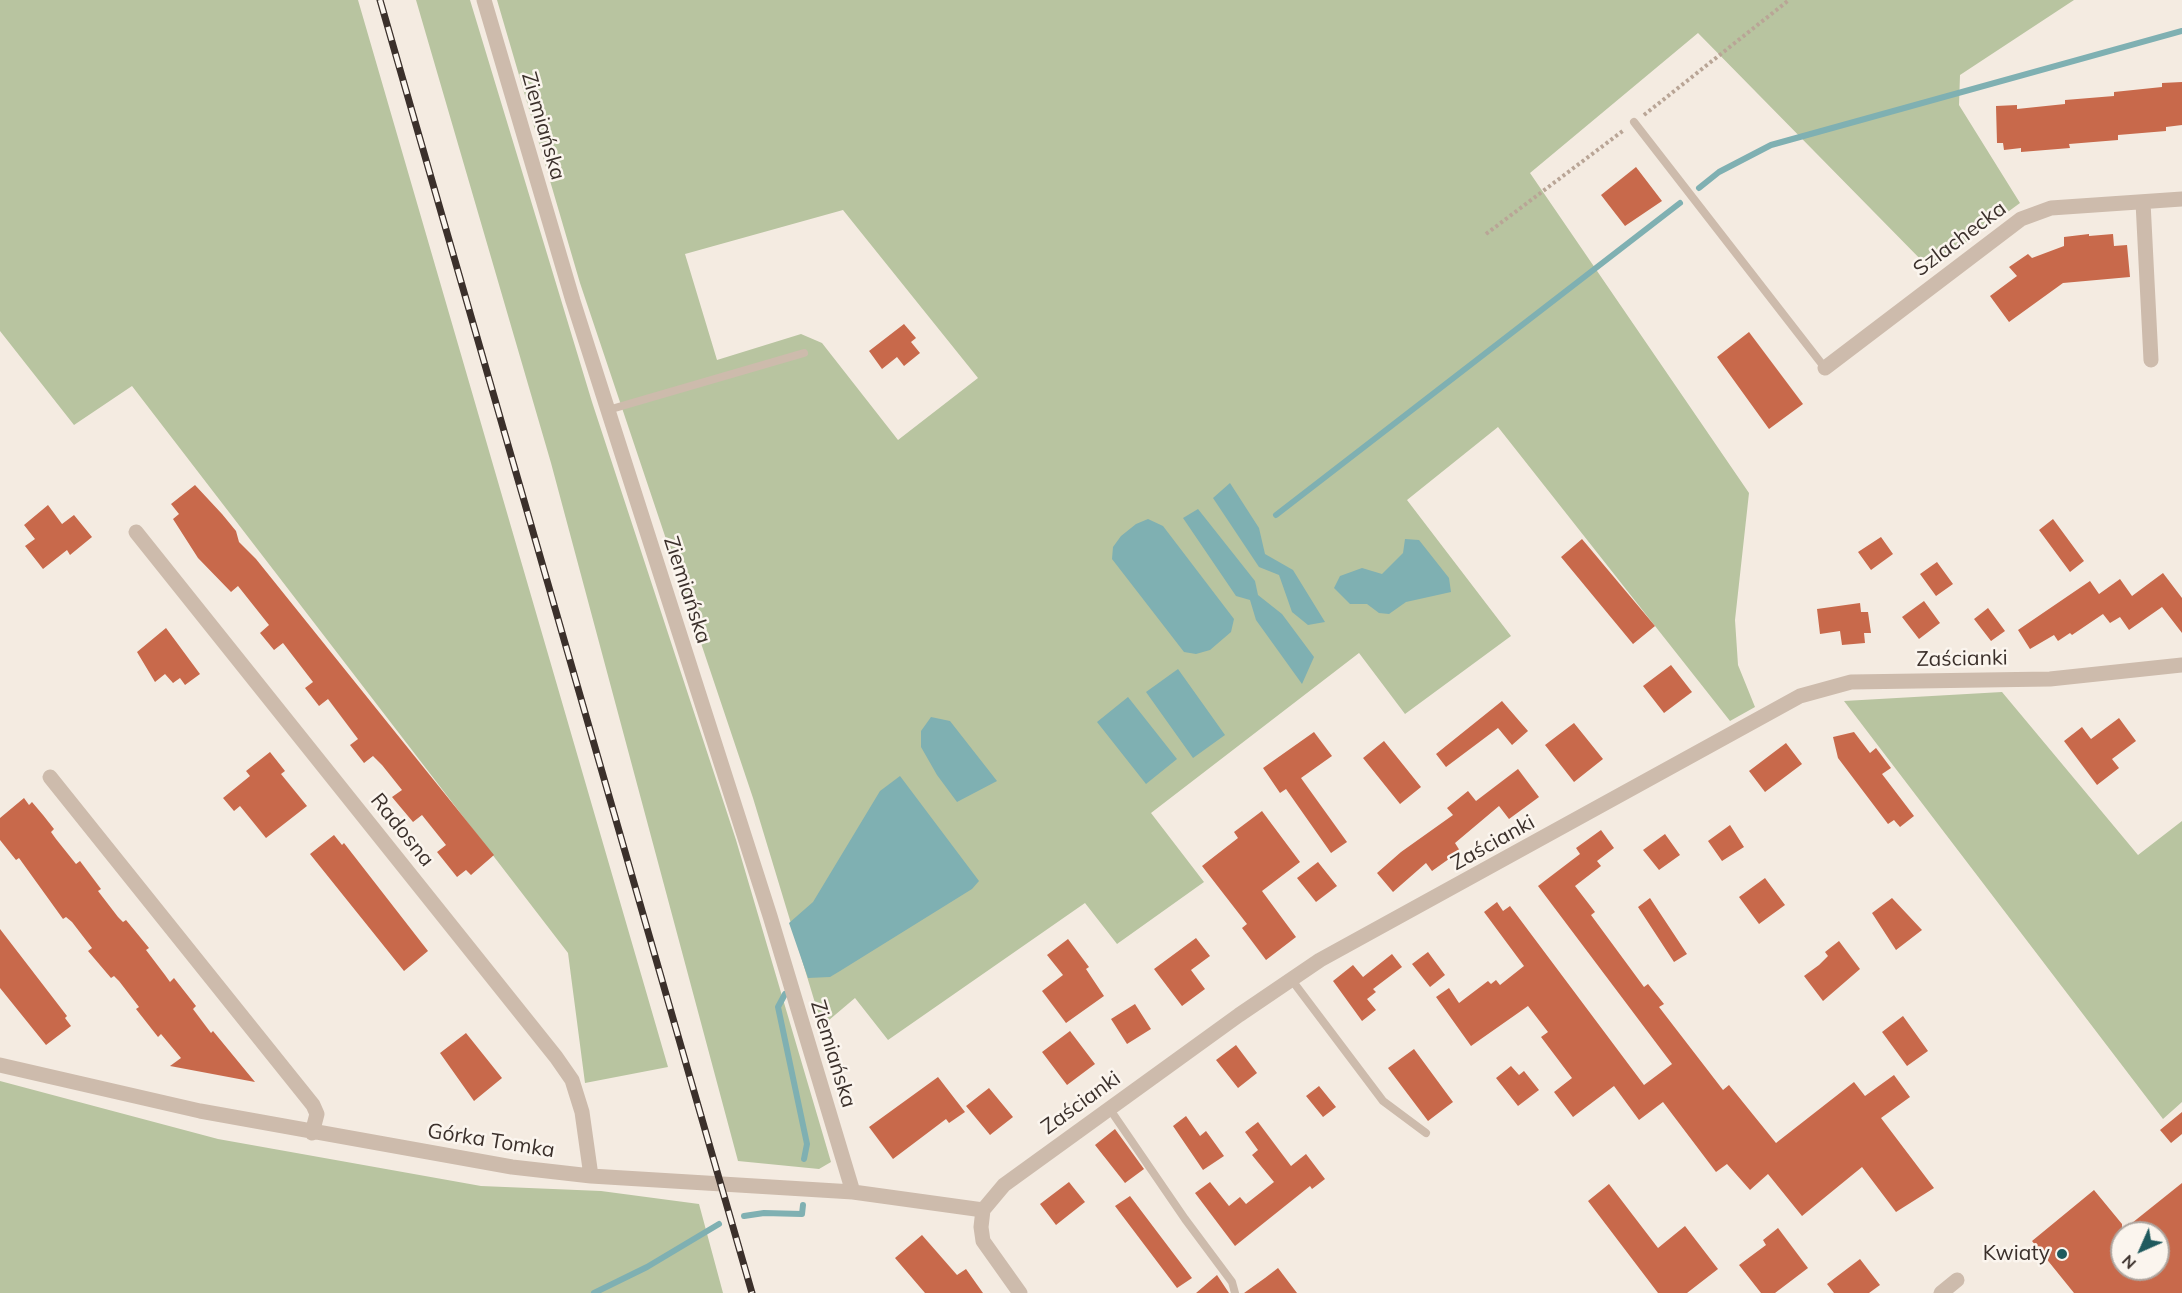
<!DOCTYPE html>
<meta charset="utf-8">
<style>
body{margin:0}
#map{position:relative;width:2182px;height:1293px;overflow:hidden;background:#f4ebe1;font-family:Mulish,sans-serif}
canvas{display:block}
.north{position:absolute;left:2110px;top:1221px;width:60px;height:60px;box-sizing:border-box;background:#fbf5ee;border:2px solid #aea6a0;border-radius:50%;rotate:225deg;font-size:16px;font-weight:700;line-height:24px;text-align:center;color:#3b302b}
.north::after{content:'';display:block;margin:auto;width:21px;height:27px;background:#1f5a5e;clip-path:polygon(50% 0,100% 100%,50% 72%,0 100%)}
</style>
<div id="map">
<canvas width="2182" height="1293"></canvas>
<div class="north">N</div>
</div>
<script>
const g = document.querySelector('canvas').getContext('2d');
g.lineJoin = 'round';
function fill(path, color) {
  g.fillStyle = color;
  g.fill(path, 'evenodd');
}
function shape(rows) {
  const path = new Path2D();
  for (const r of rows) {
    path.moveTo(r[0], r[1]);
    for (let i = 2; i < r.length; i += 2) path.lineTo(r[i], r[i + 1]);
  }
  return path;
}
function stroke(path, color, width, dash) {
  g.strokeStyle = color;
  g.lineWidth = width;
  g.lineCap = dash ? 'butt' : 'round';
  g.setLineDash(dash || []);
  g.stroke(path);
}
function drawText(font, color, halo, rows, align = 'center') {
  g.font = font + ' Mulish,sans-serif';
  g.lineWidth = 5;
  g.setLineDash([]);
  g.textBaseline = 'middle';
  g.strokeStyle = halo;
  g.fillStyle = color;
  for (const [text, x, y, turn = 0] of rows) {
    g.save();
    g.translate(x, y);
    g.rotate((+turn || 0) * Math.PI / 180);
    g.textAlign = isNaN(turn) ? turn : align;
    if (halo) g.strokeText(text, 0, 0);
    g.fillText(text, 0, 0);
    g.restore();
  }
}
fill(shape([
 [0,0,358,0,668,1067,585,1083,568,953,132,386,74,425,0,331],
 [416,0,470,0,592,402,736,840,831,1162,819,1169,738,1161,551,463],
 [497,0,2074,0,1960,75,1959,105,2020,203,1930,269,1698,33,1530,173,1749,493,1735,620,1738,665,1755,707,1730,721,1498,427,1407,500,1511,636,1405,714,1359,653,1151,813,1204,882,1117,944,1085,903,888,1040,855,998,822,1026,753,798,580,283],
 [843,210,978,378,898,440,822,343,801,334,717,360,685,254],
 [2002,692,2138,855,2182,821,2182,1102,2163,1119,1844,701],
 [0,1081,218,1139,481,1186,601,1191,699,1204,723,1293,0,1293]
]), '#b8c4a0');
fill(shape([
 [1230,483,1259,528,1265,554,1293,570,1325,622,1308,625,1292,612,1279,575,1259,567,1213,498],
 [1198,509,1255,581,1258,595,1282,614,1314,657,1302,684,1256,620,1250,600,1236,596,1183,518],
 [1148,519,1163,526,1234,619,1231,632,1210,650,1196,654,1184,652,1112,559,1113,547,1121,536,1136,524],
 [1405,539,1419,540,1449,578,1451,592,1406,602,1389,614,1379,613,1367,604,1350,604,1334,588,1340,576,1362,568,1382,574,1403,553],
 [1178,669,1225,735,1193,758,1146,692],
 [1128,697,1177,759,1146,784,1097,722],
 [931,717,950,721,997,781,957,802,937,775,921,747,921,731],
 [900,776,979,881,972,889,840,971,830,977,808,978,789,923,813,902,880,791]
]), '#7fb0b2');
stroke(shape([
 [1699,188,1719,172,1771,145,2182,31],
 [1276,515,1680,203],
 [785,994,778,1007,807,1144,804,1159],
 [744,1216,764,1213,802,1214,803,1205],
 [594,1293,647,1267,719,1224]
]), '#7fb0b2', 6);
fill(shape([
 [2182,82,2182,125,2166,127,2166,131,2118,135,2118,140,2069,144,2070,148,2021,152,2021,148,2004,150,2003,143,1997,143,1996,106,2017,105,2017,109,2065,104,2065,100,2114,96,2114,92,2162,87,2162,83],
 [1636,167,1662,201,1625,226,1601,195],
 [2089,234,2089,236,2113,234,2114,246,2127,245,2130,277,2063,283,2009,322,1990,296,2017,276,2009,267,2028,254,2032,258,2064,246,2064,237],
 [904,324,916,338,911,342,920,353,904,366,897,357,882,369,869,351],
 [1749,332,1803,404,1769,429,1717,357],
 [195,485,222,514,236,531,239,542,256,559,494,855,471,875,466,870,457,877,437,852,446,845,422,815,413,822,392,797,402,790,382,765,373,756,364,763,350,745,358,739,328,699,319,706,305,688,313,682,283,643,274,650,260,633,269,625,238,586,231,592,198,558,173,519,179,514,171,504],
 [48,505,62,524,74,515,92,537,70,555,67,550,43,569,25,546,35,539,24,525],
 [2053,519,2084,561,2070,572,2039,530],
 [1881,537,1893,554,1871,570,1858,552],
 [1582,539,1655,626,1633,644,1561,557],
 [1937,562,1953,584,1936,596,1920,574],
 [2163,573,2182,598,2182,633,2162,607,2129,630,2120,617,2110,623,2103,614,2072,635,2070,633,2058,641,2054,635,2030,649,2018,630,2090,581,2099,594,2120,579,2132,596],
 [1924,601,1940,623,1919,639,1902,617],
 [1860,603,1861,612,1868,612,1871,633,1864,633,1865,643,1842,645,1840,631,1820,634,1817,609],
 [1988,608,2005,631,1991,641,1974,619],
 [166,628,200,674,185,685,180,678,173,683,165,674,155,682,137,652],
 [1671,665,1692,692,1664,713,1643,686],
 [1502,701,1528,731,1512,745,1498,728,1446,767,1436,754],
 [2119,718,2136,741,2112,759,2119,768,2097,785,2064,741,2082,727,2091,739],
 [1574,723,1603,759,1574,782,1545,745],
 [1314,732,1332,756,1301,778,1347,842,1331,853,1286,789,1280,793,1263,768],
 [1854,732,1870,753,1876,748,1891,768,1882,774,1914,816,1900,827,1894,820,1888,824,1838,758,1833,737],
 [1384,741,1421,787,1400,804,1363,758],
 [1786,743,1802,764,1765,792,1749,771],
 [270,752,285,771,281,774,307,806,266,838,240,806,234,811,223,798,250,776,246,771],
 [1518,769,1539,797,1509,819,1499,806,1455,843,1460,851,1432,871,1426,863,1393,892,1377,873,1401,852,1453,815,1447,808,1468,791,1476,801],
 [24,798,29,805,32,802,43,815,54,829,51,832,56,839,76,864,80,861,101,889,98,891,118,917,123,922,126,920,149,948,146,950,165,975,170,982,174,978,196,1006,193,1009,211,1033,213,1031,255,1082,170,1066,181,1058,161,1034,158,1037,136,1009,139,1007,119,981,114,976,111,978,88,951,92,948,72,922,66,917,63,919,19,858,16,860,0,840,0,818],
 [1262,811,1300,862,1262,891,1296,937,1266,960,1242,928,1247,924,1202,866,1238,838,1234,832],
 [1730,825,1744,847,1722,861,1708,841],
 [1601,830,1614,848,1597,861,1601,866,1575,886,1595,912,1591,915,1644,987,1648,984,1664,1004,1659,1007,1723,1090,1729,1085,1776,1143,1854,1082,1865,1096,1894,1075,1910,1097,1881,1118,1934,1188,1896,1212,1862,1167,1802,1216,1768,1174,1750,1190,1727,1164,1716,1172,1663,1102,1639,1120,1614,1086,1573,1117,1554,1092,1572,1078,1541,1037,1548,1032,1528,1006,1471,1046,1436,997,1449,988,1459,1003,1488,981,1491,984,1496,980,1500,985,1524,966,1484,912,1497,902,1503,911,1510,906,1644,1085,1672,1064,1538,886,1580,854,1576,848],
 [1665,834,1680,855,1659,870,1643,850],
 [334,835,342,845,344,843,428,951,404,971,310,854],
 [1318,862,1337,886,1316,902,1297,878],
 [1765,878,1785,905,1759,924,1739,897],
 [1650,898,1687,954,1674,962,1638,907],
 [1892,898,1922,930,1896,950,1872,913],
 [0,929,67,1016,65,1018,71,1026,46,1045,0,988],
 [1196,938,1210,956,1191,970,1205,989,1182,1006,1154,969],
 [1068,939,1089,967,1086,969,1104,996,1066,1023,1042,991,1063,975,1047,955],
 [1839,941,1860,969,1823,1001,1804,976,1819,965,1828,956,1825,952],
 [1428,952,1445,975,1430,987,1412,964],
 [1392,954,1402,967,1373,989,1376,992,1367,999,1376,1010,1362,1021,1333,981,1353,965,1363,977],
 [1135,1004,1151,1029,1127,1044,1111,1019],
 [1903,1016,1928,1051,1907,1066,1882,1032],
 [1070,1031,1095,1064,1067,1085,1042,1052],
 [466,1033,502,1078,474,1101,440,1053],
 [1236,1045,1257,1073,1238,1088,1216,1060],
 [1414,1049,1453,1102,1428,1121,1388,1068],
 [1511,1066,1519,1075,1524,1071,1539,1090,1518,1106,1496,1078],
 [938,1077,965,1112,949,1123,946,1119,893,1159,869,1127],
 [1319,1086,1336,1107,1323,1117,1306,1096],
 [989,1088,1013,1117,990,1135,966,1106],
 [2182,1112,2182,1134,2171,1143,2160,1130],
 [1186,1116,1200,1136,1206,1131,1224,1156,1203,1170,1173,1126],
 [1258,1122,1291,1166,1306,1154,1325,1179,1312,1189,1310,1186,1235,1246,1195,1193,1210,1182,1229,1206,1240,1197,1246,1204,1274,1182,1252,1155,1258,1150,1245,1132],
 [1115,1129,1144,1169,1125,1183,1095,1145],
 [1069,1182,1085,1202,1056,1225,1040,1204],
 [2182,1183,2182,1293,2074,1293,2032,1241,2094,1190,2122,1224,2122,1231],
 [2122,1233,2158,1233,2158,1269,2122,1269],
 [1609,1184,1658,1248,1685,1226,1718,1269,1687,1293,1658,1293,1588,1201],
 [1130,1196,1192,1278,1177,1288,1115,1206],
 [1778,1228,1808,1268,1775,1293,1761,1293,1739,1265,1766,1245,1763,1240],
 [922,1235,957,1275,966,1269,983,1293,925,1293,895,1258],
 [1860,1259,1880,1285,1869,1293,1834,1293,1827,1284],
 [1278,1268,1297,1293,1244,1293,1265,1278],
 [1217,1275,1229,1293,1196,1293]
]), '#c8694b');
stroke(shape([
 [1644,115,1789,0],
 [1486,234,1624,130]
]), '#b9a596', 4, [3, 3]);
stroke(shape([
 [1634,122,1825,368],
 [608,410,804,353],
 [1291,979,1383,1101,1426,1133],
 [1109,1108,1185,1219,1232,1282,1235,1293]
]), '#cdbbac', 8);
stroke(shape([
 [484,0,573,301,770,916,853,1192],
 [2143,202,2151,360],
 [1825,368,2021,219,2051,208,2182,199],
 [136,532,556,1057,572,1080,582,1112,591,1176],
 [50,777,313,1105,317,1114,312,1133],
 [0,1065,200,1111,512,1167,591,1176,853,1192,983,1210],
 [1020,1293,983,1241,981,1227,983,1210,1004,1185,1239,1015,1320,960,1800,696,1851,682,2050,679,2182,665],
 [1941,1293,1957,1280]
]), '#cdbbac', 15);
const rail = shape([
 [380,0,752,1293]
]);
stroke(rail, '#3b302b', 7);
stroke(rail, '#fbf5ee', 4.5, [14]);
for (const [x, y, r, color] of [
 [2062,1254,6,"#1f5a5e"]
]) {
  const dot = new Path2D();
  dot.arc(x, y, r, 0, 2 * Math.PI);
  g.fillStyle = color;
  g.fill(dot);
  stroke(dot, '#fbf5ee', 2);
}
drawText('21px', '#3b302b', '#fbf5ee', [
 ["Ziemiańska",543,126,74],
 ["Szlachecka",1960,239,-37],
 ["Ziemiańska",687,590,72],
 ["Zaścianki",1962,659,-1],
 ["Radosna",402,830,51],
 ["Zaścianki",1493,843,-29],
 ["Ziemiańska",833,1054,73],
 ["Zaścianki",1081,1103,-36],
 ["Górka Tomka",491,1141,9]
]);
drawText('21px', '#3b302b', '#fbf5ee', [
 ["Kwiaty",2050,1254]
], 'right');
</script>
